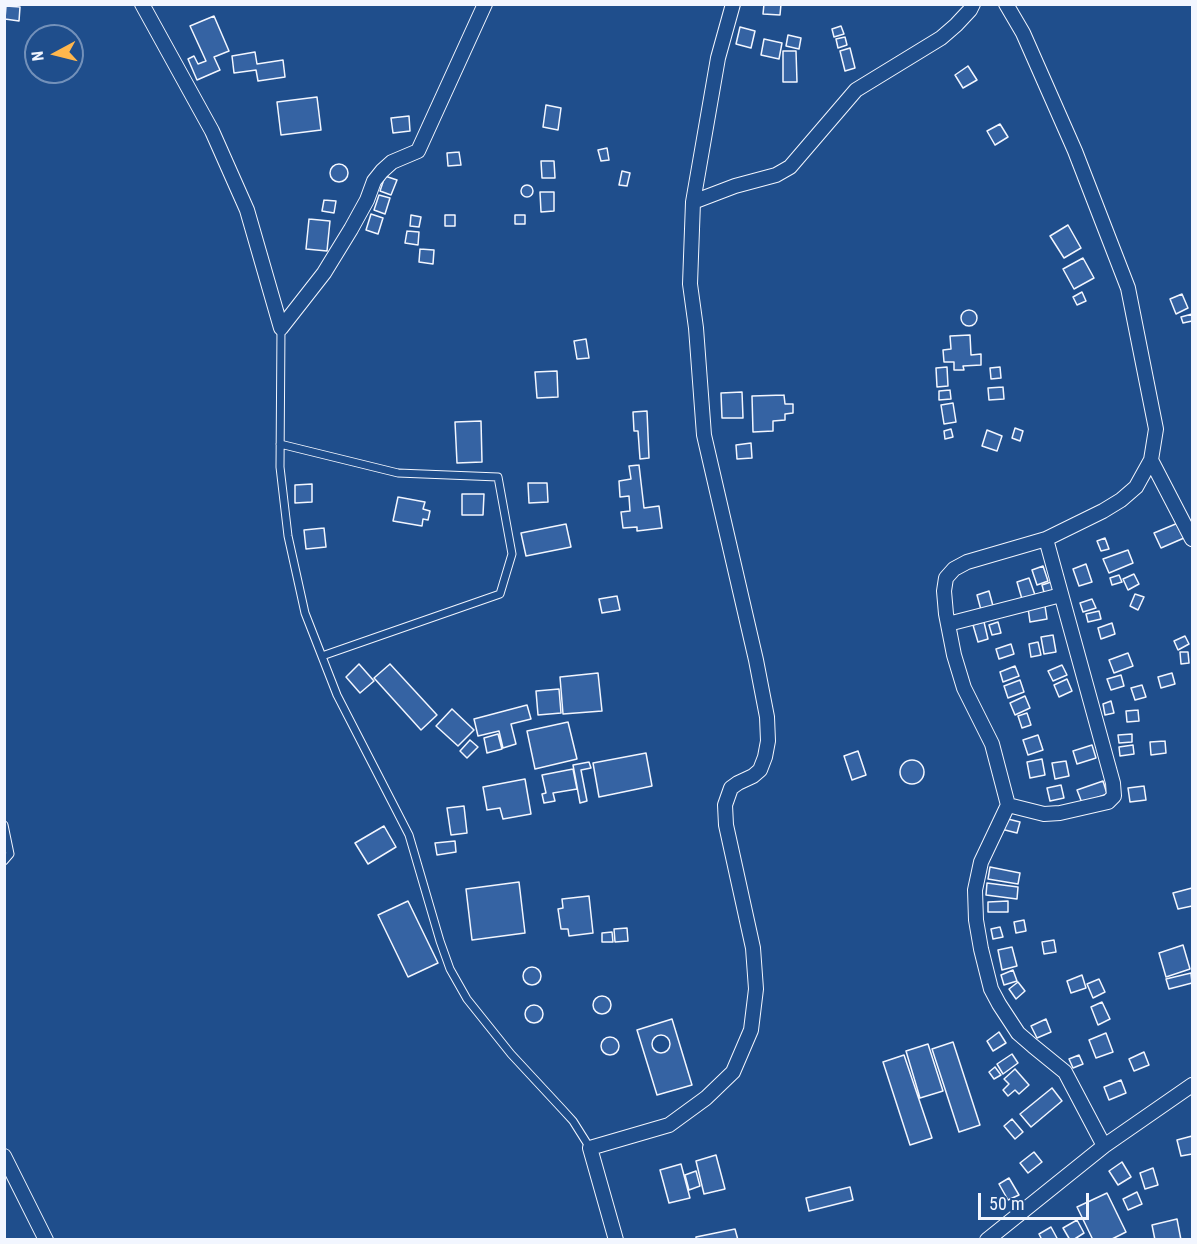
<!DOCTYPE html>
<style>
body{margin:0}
#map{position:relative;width:1197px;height:1244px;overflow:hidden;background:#1f4e8c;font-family:"Roboto Condensed",sans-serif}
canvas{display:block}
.frame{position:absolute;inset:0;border:6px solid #f2f6ff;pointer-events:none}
.north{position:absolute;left:24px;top:24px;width:60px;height:60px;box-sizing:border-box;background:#1f4e8c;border:2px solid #7391ba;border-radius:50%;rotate:263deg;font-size:16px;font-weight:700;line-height:24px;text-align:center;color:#f2f6ff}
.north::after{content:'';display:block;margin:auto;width:21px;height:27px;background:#ffb74d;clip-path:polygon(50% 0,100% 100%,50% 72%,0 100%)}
.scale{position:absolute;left:978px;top:1193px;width:111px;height:27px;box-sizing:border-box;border:3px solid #f2f6ff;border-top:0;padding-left:8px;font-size:18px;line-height:21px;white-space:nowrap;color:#f2f6ff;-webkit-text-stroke:4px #1f4e8c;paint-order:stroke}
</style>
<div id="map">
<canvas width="1197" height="1244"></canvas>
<div class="frame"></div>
<div class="north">N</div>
<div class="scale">50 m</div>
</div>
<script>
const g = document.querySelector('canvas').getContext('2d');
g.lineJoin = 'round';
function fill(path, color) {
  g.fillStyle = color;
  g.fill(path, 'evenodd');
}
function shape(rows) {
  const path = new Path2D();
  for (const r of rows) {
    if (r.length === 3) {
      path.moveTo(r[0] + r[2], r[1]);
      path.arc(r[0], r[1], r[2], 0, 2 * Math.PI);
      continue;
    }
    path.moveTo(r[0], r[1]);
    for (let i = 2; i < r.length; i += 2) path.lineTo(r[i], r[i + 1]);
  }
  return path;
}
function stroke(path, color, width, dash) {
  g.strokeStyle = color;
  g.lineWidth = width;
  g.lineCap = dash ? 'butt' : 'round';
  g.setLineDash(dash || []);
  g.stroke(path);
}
const building = shape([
 [764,4,781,4,780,15,763,14,764,4],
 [6,6,20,7,19,21,5,19,6,6],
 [214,16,229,51,214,57,220,70,197,80,188,59,194,56,198,64,206,61,190,26,214,16],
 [841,26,844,34,834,37,832,29,841,26],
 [740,27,755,31,751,48,736,44,740,27],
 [788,35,801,38,799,49,786,46,788,35],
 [845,37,847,45,838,48,836,39,845,37],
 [764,39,782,43,779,59,761,55,764,39],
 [850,48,855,68,845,71,840,51,850,48],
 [783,51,796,51,797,82,783,82,783,51],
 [255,52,257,64,283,60,285,77,258,81,256,70,234,73,232,56,255,52],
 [968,66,977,80,963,88,955,75,968,66],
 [317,97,321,130,281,135,277,102,317,97],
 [546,105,561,108,558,130,543,127,546,105],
 [409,116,410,131,393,133,391,118,409,116],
 [1000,124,1008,137,995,145,987,131,1000,124],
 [607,148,609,160,601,161,598,150,607,148],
 [459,152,461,165,448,166,447,153,459,152],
 [541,161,554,161,555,178,542,178,541,161],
 [339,173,9],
 [622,171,630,173,627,186,619,185,622,171],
 [385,176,397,180,391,195,380,191,385,176],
 [527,191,6],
 [540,192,554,192,554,211,541,212,540,192],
 [379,195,390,198,385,214,374,210,379,195],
 [324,200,336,201,334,213,322,211,324,200],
 [371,214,383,218,378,234,366,230,371,214],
 [411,215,421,217,419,227,410,226,411,215],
 [445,215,455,215,455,226,445,226,445,215],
 [515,215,525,215,525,224,515,224,515,215],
 [309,219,330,221,327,251,306,249,309,219],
 [1068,225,1081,248,1064,258,1050,236,1068,225],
 [407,231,419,232,418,245,405,243,407,231],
 [420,249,434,250,433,264,419,262,420,249],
 [1083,258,1094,278,1074,289,1063,269,1083,258],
 [1082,292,1086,301,1077,305,1073,297,1082,292],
 [1182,294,1188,308,1176,314,1170,299,1182,294],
 [969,318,8],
 [1192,314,1192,321,1183,323,1181,317,1192,314],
 [970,335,971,355,981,354,981,365,963,366,964,370,954,370,954,362,944,362,943,350,951,349,950,336,970,335],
 [586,339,589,358,577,359,574,341,586,339],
 [947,367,948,386,937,387,936,368,947,367],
 [1000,367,1001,378,991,379,990,368,1000,367],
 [557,371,558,397,537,398,535,372,557,371],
 [1003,387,1004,399,989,400,988,388,1003,387],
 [950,390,951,399,939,400,939,391,950,390],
 [742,392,743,418,722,418,721,393,742,392],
 [784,395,785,404,793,404,793,413,785,414,785,420,773,421,773,431,753,432,752,396,784,395],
 [953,403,956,422,944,424,941,405,953,403],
 [647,411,649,458,640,459,638,431,634,431,633,412,647,411],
 [481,421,482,462,457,463,455,422,481,421],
 [1015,428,1023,431,1020,441,1012,438,1015,428],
 [951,429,953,437,945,439,944,431,951,429],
 [987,430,1002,436,997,451,982,446,987,430],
 [751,443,752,458,737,459,736,445,751,443],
 [639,465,644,508,659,506,662,528,637,531,637,527,623,528,621,512,630,511,629,496,620,497,619,481,631,479,629,466,639,465],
 [528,483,547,483,548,502,529,503,528,483],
 [312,484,312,502,295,503,295,485,312,484],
 [462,494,484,494,483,515,462,515,462,494],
 [398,497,425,502,423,509,430,511,428,520,423,519,422,526,393,521,398,497],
 [1178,523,1184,538,1161,548,1154,533,1178,523],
 [566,524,571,547,526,556,521,533,566,524],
 [324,528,326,547,306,549,304,530,324,528],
 [1105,538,1109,549,1101,551,1097,541,1105,538],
 [1128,550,1133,563,1109,573,1103,559,1128,550],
 [1086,564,1092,582,1079,586,1073,569,1086,564],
 [1043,566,1048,581,1037,585,1032,570,1043,566],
 [1134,574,1139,584,1128,590,1123,579,1134,574],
 [1119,575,1122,582,1112,585,1110,578,1119,575],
 [1029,578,1035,595,1022,599,1017,582,1029,578],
 [1054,581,1058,592,1045,596,1042,585,1054,581],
 [989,591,993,606,981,610,977,595,989,591],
 [1135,594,1144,597,1138,610,1130,606,1135,594],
 [617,596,620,610,602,613,599,599,617,596],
 [1092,599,1096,608,1083,612,1080,603,1092,599],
 [1045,606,1047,619,1030,622,1028,608,1045,606],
 [1099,611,1101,619,1088,622,1086,614,1099,611],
 [984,622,988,639,978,642,973,625,984,622],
 [998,622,1001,633,992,635,989,625,998,622],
 [1112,623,1115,634,1101,639,1098,628,1112,623],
 [1053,635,1056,652,1044,654,1041,637,1053,635],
 [1185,636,1189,644,1178,650,1174,641,1185,636],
 [1038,642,1041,655,1031,657,1029,644,1038,642],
 [1011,644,1014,654,999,659,996,649,1011,644],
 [1180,652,1188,652,1189,663,1181,664,1180,652],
 [1128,653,1133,666,1114,673,1109,660,1128,653],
 [359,664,374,681,360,693,346,677,359,664],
 [390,664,437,715,421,730,374,678,390,664],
 [1062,665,1067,675,1053,681,1048,671,1062,665],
 [1015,666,1019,676,1003,682,1000,672,1015,666],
 [598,673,602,711,563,714,560,677,598,673],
 [1172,673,1175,684,1161,688,1158,677,1172,673],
 [1121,675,1124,686,1111,690,1107,679,1121,675],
 [1067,679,1072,691,1059,697,1054,685,1067,679],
 [1020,680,1024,692,1008,698,1004,686,1020,680],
 [1142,685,1146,697,1135,700,1131,688,1142,685],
 [559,689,561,713,538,715,536,691,559,689],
 [1025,696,1030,708,1015,715,1010,703,1025,696],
 [1111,701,1114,713,1105,715,1103,704,1111,701],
 [527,705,531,719,511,724,516,744,503,748,499,731,478,736,474,719,527,705],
 [452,709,474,730,458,746,436,726,452,709],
 [1138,710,1139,721,1127,722,1126,711,1138,710],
 [1027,713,1031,725,1022,728,1018,716,1027,713],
 [568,722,577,759,535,769,527,731,568,722],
 [498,734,502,749,487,753,484,738,498,734],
 [1132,734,1132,742,1119,743,1118,735,1132,734],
 [1038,735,1043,750,1028,755,1023,740,1038,735],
 [470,740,478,747,467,758,460,751,470,740],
 [1165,741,1166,753,1151,755,1150,742,1165,741],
 [1092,745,1096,758,1077,764,1073,751,1092,745],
 [1133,745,1134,754,1120,756,1119,747,1133,745],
 [858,751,866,775,852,780,844,756,858,751],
 [646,753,652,786,599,797,593,763,646,753],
 [1042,759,1045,775,1030,778,1027,762,1042,759],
 [912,772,12],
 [1066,761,1069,776,1055,779,1052,763,1066,761],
 [589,762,591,768,581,770,587,801,580,803,573,765,589,762],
 [573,769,577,789,553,793,555,801,544,803,542,794,546,793,542,775,573,769],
 [525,779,531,814,503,819,500,808,487,810,483,787,525,779],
 [1103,781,1107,794,1082,803,1077,790,1103,781],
 [1061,785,1064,798,1050,801,1047,788,1061,785],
 [1144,786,1146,800,1130,802,1128,788,1144,786],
 [464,806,467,833,451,835,447,808,464,806],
 [1004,818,1020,822,1017,833,1001,829,1004,818],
 [384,826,396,847,368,864,355,843,384,826],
 [455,841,456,852,437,855,435,843,455,841],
 [990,867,1020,873,1018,884,988,879,990,867],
 [519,882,525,933,472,940,466,889,519,882],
 [987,883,1018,887,1017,899,986,895,987,883],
 [1192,888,1192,906,1178,909,1173,893,1192,888],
 [589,896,593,933,569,936,568,929,561,929,558,909,563,908,562,899,589,896],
 [408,901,438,963,408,977,378,915,408,901],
 [1008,901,1008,912,988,912,988,902,1008,901],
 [1024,920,1026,931,1016,933,1014,922,1024,920],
 [1000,927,1003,937,993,939,991,929,1000,927],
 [627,928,628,941,615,942,614,929,627,928],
 [612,932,613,942,602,942,602,933,612,932],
 [1054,940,1056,952,1044,954,1042,942,1054,940],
 [1183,945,1190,969,1166,977,1159,953,1183,945],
 [1012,947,1017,966,1002,970,998,950,1012,947],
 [532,976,9],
 [1013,970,1017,981,1004,985,1001,975,1013,970],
 [1191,973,1192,983,1169,989,1166,979,1191,973],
 [1082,975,1086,988,1071,993,1067,981,1082,975],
 [1099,979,1105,992,1093,998,1087,984,1099,979],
 [1018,982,1025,991,1016,999,1009,989,1018,982],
 [602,1005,9],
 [1102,1002,1110,1019,1098,1025,1091,1007,1102,1002],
 [534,1014,9],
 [672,1019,692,1085,657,1095,637,1030,672,1019],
 [1046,1019,1051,1032,1037,1038,1031,1026,1046,1019],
 [999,1032,1006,1043,993,1051,987,1041,999,1032],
 [1106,1033,1113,1052,1096,1058,1089,1040,1106,1033],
 [661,1044,9],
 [610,1046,9],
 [953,1042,980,1125,959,1132,932,1049,953,1042],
 [928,1044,943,1091,920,1098,906,1051,928,1044],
 [1144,1052,1149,1065,1134,1071,1129,1059,1144,1052],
 [1012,1054,1018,1063,1003,1074,997,1064,1012,1054],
 [904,1055,932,1138,910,1145,883,1062,904,1055],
 [1079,1055,1083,1064,1073,1068,1069,1059,1079,1055],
 [995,1067,1001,1075,994,1079,989,1072,995,1067],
 [1015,1069,1029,1085,1019,1094,1015,1090,1008,1096,1003,1090,1009,1084,1004,1079,1015,1069],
 [1121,1080,1126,1093,1109,1100,1104,1087,1121,1080],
 [1052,1088,1062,1101,1031,1127,1020,1114,1052,1088],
 [1012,1119,1023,1132,1015,1139,1004,1126,1012,1119],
 [1192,1136,1192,1154,1181,1156,1177,1140,1192,1136],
 [1034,1152,1042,1162,1028,1173,1020,1163,1034,1152],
 [716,1155,725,1189,704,1194,696,1161,716,1155],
 [1122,1162,1131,1177,1118,1185,1109,1171,1122,1162],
 [681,1164,690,1198,669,1203,660,1170,681,1164],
 [1153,1168,1158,1185,1145,1189,1140,1173,1153,1168],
 [696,1171,700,1186,689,1190,685,1175,696,1171],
 [1009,1178,1019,1195,1008,1200,999,1184,1009,1178],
 [850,1187,853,1200,809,1211,806,1198,850,1187],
 [1137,1192,1142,1204,1128,1210,1123,1199,1137,1192],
 [1107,1193,1126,1232,1110,1240,1093,1240,1077,1207,1107,1193],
 [1177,1219,1181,1240,1155,1240,1152,1225,1177,1219],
 [1077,1220,1084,1233,1073,1240,1070,1240,1063,1228,1077,1220],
 [1051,1227,1058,1240,1042,1240,1039,1234,1051,1227],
 [735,1229,738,1240,696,1240,696,1237,735,1229]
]);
fill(building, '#3563a3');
stroke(building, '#f2f6ff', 1.5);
const service = shape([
 [281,328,280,467,288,536,305,613,337,695,409,835,440,941,450,969,467,999,511,1054,563,1110,573,1121,590,1148],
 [280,444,398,473,498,477,512,554,500,594,322,656],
 [4,825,10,854,4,861]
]);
const minor = shape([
 [142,4,212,131,247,210,281,328],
 [1006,4,1023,33,1075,151,1128,288,1156,429,1151,460,1136,487,1121,500,1103,511,1046,539,967,562,954,569,946,578,944,591,946,614,954,655,964,688,992,744,1008,805,981,862,975,890,976,920,981,949,991,989,999,1004,1018,1033,1033,1046,1065,1072,1104,1146],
 [693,202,718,58,733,4],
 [281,328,324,273,351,229,367,200,374,181,382,171,392,162,418,151,485,4],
 [1151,460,1192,539],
 [948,624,1061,595],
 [1008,805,1044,814,1060,813,1108,802,1114,796,1113,783,1046,539],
 [4,1156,46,1240],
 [616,1240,590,1148,669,1125,706,1098,733,1072,751,1030,756,989,753,948,726,825,725,805,731,788,738,783,753,776,760,770,765,757,768,741,767,717,756,660,704,435,696,328,690,284,693,202,735,186,776,175,790,167,856,90,941,38,956,25,970,10,973,4],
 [987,1240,1104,1146,1192,1085]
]);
stroke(service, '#f2f6ff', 9);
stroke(minor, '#f2f6ff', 16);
stroke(service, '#1f4e8c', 7);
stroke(minor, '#1f4e8c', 14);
</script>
